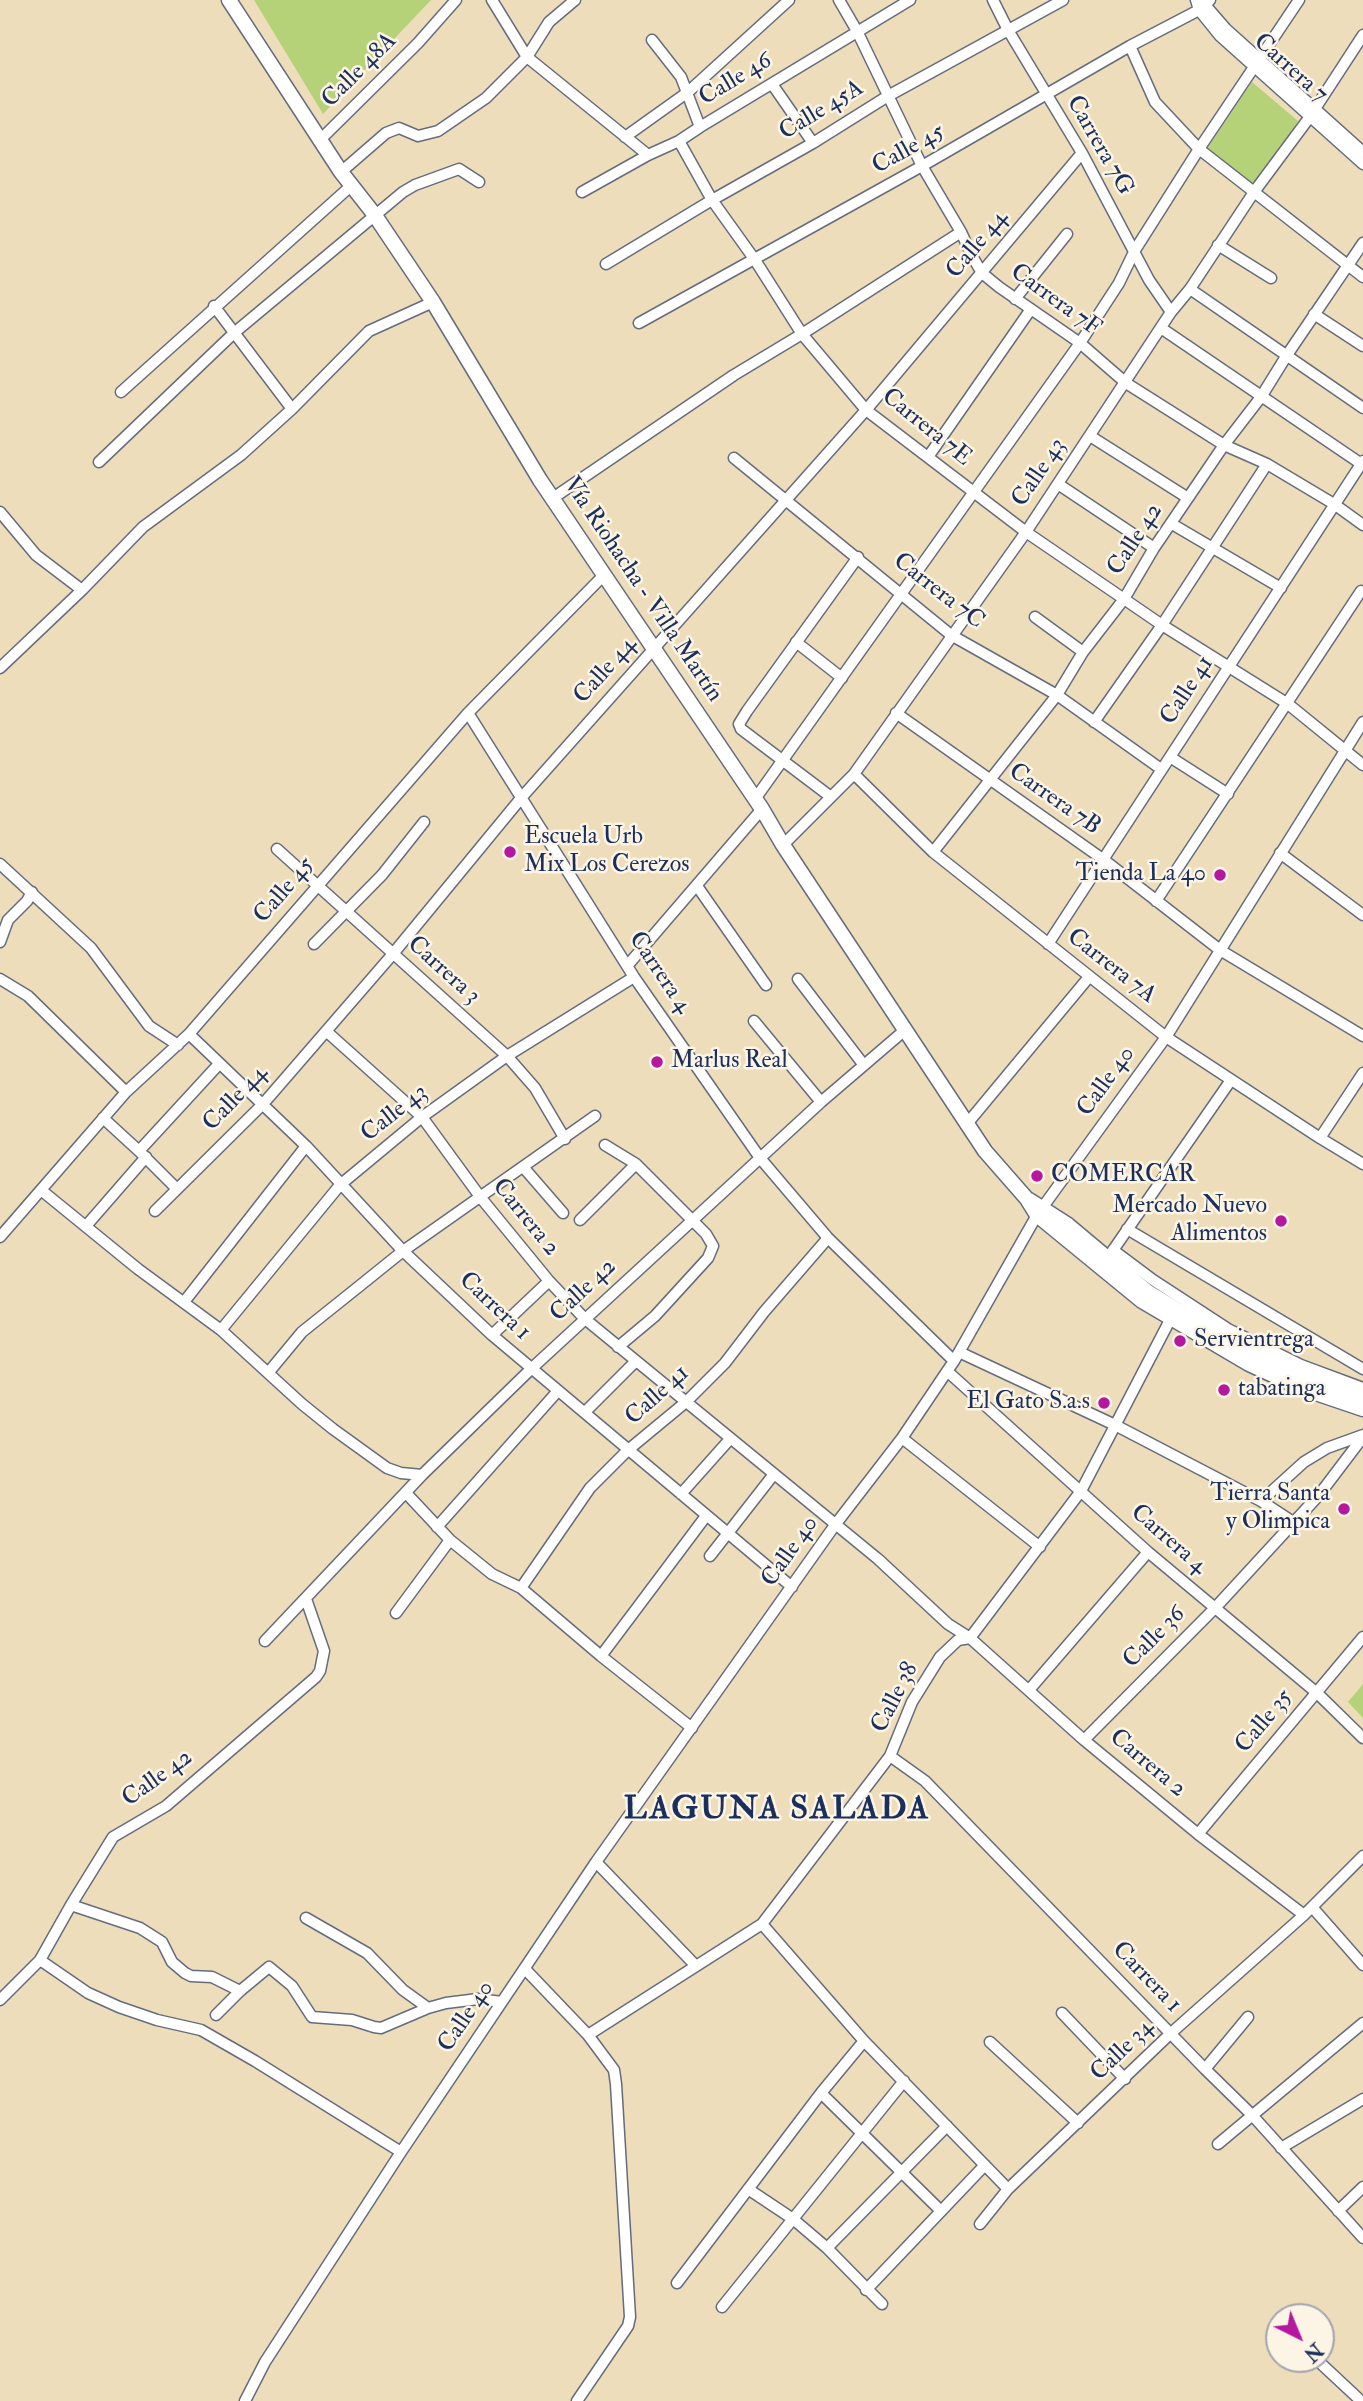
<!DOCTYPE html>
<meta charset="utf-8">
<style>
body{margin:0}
#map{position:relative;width:1363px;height:2401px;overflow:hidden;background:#edddba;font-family:"IM FELL Double Pica",serif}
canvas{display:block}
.north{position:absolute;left:1265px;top:2303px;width:70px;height:70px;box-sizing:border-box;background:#fcf5e5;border:2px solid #a2a6af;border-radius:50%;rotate:137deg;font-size:19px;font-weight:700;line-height:28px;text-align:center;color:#1b2f5e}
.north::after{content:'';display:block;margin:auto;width:24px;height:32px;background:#b5179e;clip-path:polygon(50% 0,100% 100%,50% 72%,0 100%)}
</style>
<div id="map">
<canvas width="1363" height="2401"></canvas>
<div class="north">N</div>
</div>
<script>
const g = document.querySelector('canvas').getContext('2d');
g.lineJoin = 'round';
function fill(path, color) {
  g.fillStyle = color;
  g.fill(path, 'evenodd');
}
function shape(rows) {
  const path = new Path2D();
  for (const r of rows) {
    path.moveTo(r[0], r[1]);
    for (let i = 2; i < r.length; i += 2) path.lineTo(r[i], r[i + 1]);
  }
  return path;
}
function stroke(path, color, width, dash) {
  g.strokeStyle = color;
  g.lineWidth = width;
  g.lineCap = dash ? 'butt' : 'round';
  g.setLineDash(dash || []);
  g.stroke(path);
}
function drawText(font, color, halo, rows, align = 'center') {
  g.font = font + ' "IM FELL Double Pica",serif';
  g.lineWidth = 5;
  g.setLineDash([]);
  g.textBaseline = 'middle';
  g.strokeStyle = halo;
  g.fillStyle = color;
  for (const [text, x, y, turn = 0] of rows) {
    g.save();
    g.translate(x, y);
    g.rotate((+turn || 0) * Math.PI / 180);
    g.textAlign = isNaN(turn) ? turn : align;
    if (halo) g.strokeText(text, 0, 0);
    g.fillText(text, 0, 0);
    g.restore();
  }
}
fill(shape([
 [254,0,431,0,323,114],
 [1252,82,1298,121,1256,188,1207,149],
 [1363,1684,1363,1718,1348,1702]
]), '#b6d278');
const minor = shape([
 [492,0,527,57,648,155],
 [839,0,857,31,922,166,961,232,972,256,982,273,999,287,1080,343,1126,383,1224,445,1267,464,1334,504,1363,525],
 [993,0,1008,30,1082,153,1149,280,1171,312],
 [1196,0,1199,10,1220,36,1363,164],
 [1204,0,1206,6,1226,29,1363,152],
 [652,40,681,77,700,127],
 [1130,46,1155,102,1199,149,1363,277],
 [772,84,813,143],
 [625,137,688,92,789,0],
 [320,140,418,43,456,0],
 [679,141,712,200,755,260,802,334,866,410,1026,532,1162,625,1288,704,1363,765],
 [341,172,386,133,399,128,418,136,438,131,486,98,527,57,549,22,575,0],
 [582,192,648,155,679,141,700,127,910,0],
 [1218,245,1271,278],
 [606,264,712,200,813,143,888,96,1063,0],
 [1190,289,1363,408],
 [1015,299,1067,234],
 [214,306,292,409],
 [1314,314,1363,346],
 [639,323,922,166,1130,46,1199,10,1210,0],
 [1161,328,1363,465],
 [121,392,352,185],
 [1090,436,1188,498],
 [928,457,1031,309],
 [734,458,951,635,1057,695,1161,769],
 [99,462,234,333,403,192,415,185,459,169,479,182],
 [1058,484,1154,548],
 [553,498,734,375,802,334,961,232],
 [0,512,36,555,82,590],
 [1172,524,1281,588],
 [1035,617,1083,652],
 [796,642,842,678],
 [0,668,82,590,143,527,241,455,292,409,369,331,433,302],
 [468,713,634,977,760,1158,828,1238,954,1361],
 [896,713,1104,860,1220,950,1363,1036],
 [1094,722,1162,625,1267,464],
 [1170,757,1228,794],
 [854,774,933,852,1166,1037,1320,1138,1363,1164],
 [831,797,741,729,739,724,747,711,858,557],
 [755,799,1080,343,1119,283,1135,250,1199,149,1299,0],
 [783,845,854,774,1026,532,1171,312,1190,289,1254,192,1309,118,1363,35],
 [277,849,507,1056,535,1088,565,1139],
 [933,852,1057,695,1083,652,1124,599,1154,548,1224,445,1261,397,1287,355,1363,243],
 [1280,853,1363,915],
 [0,864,91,948,149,1026,178,1045],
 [697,886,766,985],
 [1156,901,1361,591],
 [0,942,8,920,27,901,32,892],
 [314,944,382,875,424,822],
 [1048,944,1363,461],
 [627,966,762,809],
 [0,979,28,996,126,1092],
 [798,979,863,1064],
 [754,1021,821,1102],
 [326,1031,422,1117,481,1198,549,1281,585,1319,878,1559,948,1624,970,1638,1084,1740,1198,1834,1304,1915],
 [189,1034,306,1146,403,1251,492,1335,792,1587],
 [103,1118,139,1151,177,1189],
 [966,1125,1089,977],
 [1320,1138,1363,1073],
 [605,1145,636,1164,706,1234,713,1246,708,1258,655,1316,618,1347],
 [139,1151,219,1064],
 [524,1168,563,1213],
 [41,1190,138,1269,221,1330,302,1404,333,1429,387,1468,401,1473,422,1475],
 [155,1211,263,1104,392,955,522,797,866,410,1082,153],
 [580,1220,636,1164],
 [86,1226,146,1157],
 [1127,1229,1363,1369],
 [0,1237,126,1092,189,1034,468,713,605,574],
 [1113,1250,1153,1280,1228,1329,1301,1365,1363,1388],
 [1109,1256,1231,1080],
 [184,1302,306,1146],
 [221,1330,340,1185,422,1117,507,1056,634,977],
 [492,1335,549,1281],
 [959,1352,1115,1425,1261,1501,1293,1522],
 [947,1371,1148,1552,1317,1693,1363,1738],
 [268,1373,302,1332,357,1288,403,1251,595,1116],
 [585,1412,635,1362],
 [902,1438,1040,1547],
 [406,1493,450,1540,492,1574,521,1588,601,1656,692,1728],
 [681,1494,730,1439],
 [1261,1501,1304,1462,1327,1448,1363,1435],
 [437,1527,557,1392],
 [710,1556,774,1474],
 [521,1588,590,1488,628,1450,686,1402,725,1363,764,1312,828,1238],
 [396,1613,450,1540],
 [265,1641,422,1475,531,1369,821,1102,905,1030],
 [601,1656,706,1516],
 [1029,1690,1148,1552],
 [1084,1740,1215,1608,1319,1495,1363,1437],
 [890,1756,925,1781,1205,2069,1252,2115,1363,2238],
 [1198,1834,1363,1637],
 [596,1862,696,1966],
 [71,1905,140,1928,162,1942,172,1962,185,1973,191,1976,212,1977,240,1991],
 [1312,1907,1363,1965],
 [306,1918,367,1953,403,1990,428,2008],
 [762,1924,864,2041,1008,2189],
 [40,1960,88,1993,119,2007,157,2020,201,2030,255,2061,401,2152],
 [525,1969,588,2035,614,2070,616,2084,630,2317,628,2326,577,2401],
 [0,2000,40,1960,71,1905,113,1837,166,1806,316,1677,320,1671,324,1651,306,1599],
 [1062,2013,1125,2079],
 [216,2015,240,1991,269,1967,292,1986,312,2017,352,2020,374,2027,381,2028,428,2008,446,2003,478,1999,502,2002],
 [588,2035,762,1924,890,1756,912,1702,940,1657,958,1640,970,1638,1081,1491,1171,1318],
 [990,2042,1078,2123],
 [1205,2069,1248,2017],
 [821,2093,941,2211],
 [1218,2144,1363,2023],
 [1281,2148,1363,2099],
 [748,2189,793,2219,827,2248,882,2304],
 [1338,2211,1363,2187],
 [980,2224,1008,2189,1170,2034,1304,1915,1363,1856],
 [827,2248,947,2126],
 [677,2283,821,2093,864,2041],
 [866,2290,985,2165],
 [722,2307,904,2081],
 [1316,2359,1361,2401],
 [245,2401,265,2362,401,2152,596,1862,835,1525,902,1438,954,1361,1037,1215,1166,1037,1363,722]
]);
const major = shape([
 [229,0,341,172,374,214,433,302,540,480,762,809,783,845,985,1151,1027,1199,1037,1215,1142,1301,1249,1364,1301,1388,1363,1409],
 [1029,1200,1068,1225,1148,1292,1176,1309,1253,1353,1309,1379,1363,1398]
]);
stroke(minor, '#646c7e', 13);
stroke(major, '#646c7e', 17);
stroke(minor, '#fff', 10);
stroke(major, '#fff', 14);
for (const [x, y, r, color] of [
 [510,852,7,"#b5179e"],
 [1220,875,7,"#b5179e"],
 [657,1062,7,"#b5179e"],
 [1037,1176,7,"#b5179e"],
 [1281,1221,7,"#b5179e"],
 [1180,1341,7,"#b5179e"],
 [1224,1390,7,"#b5179e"],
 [1104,1403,7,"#b5179e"],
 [1344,1509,7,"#b5179e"]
]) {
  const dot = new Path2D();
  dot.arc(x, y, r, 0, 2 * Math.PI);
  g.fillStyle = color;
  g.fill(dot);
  stroke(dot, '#fcf5e5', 2.5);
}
drawText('24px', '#1b2f5e', '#fcf5e5', [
 ["Carrera 7",1290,69,42],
 ["Calle 48A",360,71,-45],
 ["Calle 46",736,80,-31],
 ["Calle 45A",822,111,-31],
 ["Carrera 7G",1099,146,60],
 ["Calle 45",909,150,-29],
 ["Calle 44",978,245,-50],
 ["Carrera 7F",1055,301,36],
 ["Carrera 7E",926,428,39],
 ["Calle 43",1040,473,-56],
 ["Calle 42",1136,540,-57],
 ["Vía Riohacha - Villa Martín",642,590,56],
 ["Carrera 7C",938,592,38],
 ["Calle 44",606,671,-48],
 ["Calle 41",1188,691,-57],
 ["Carrera 7B",1054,800,35],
 ["Calle 45",285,891,-49],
 ["Carrera 7A",1111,967,38],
 ["Carrera 3",443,971,42],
 ["Carrera 4",659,973,56],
 ["Calle 40",1107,1082,-54],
 ["Calle 44",236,1099,-46],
 ["Calle 43",395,1114,-38],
 ["Carrera 2",525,1218,51],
 ["Calle 42",584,1291,-43],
 ["Carrera 1",494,1307,43],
 ["Calle 41",658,1396,-42],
 ["Carrera 4",1168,1540,41],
 ["Calle 40",791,1552,-55],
 ["Calle 36",1155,1638,-45],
 ["Calle 38",896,1698,-63],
 ["Calle 35",1265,1722,-50],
 ["Carrera 2",1147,1764,40],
 ["Calle 42",158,1779,-36],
 ["Carrera 1",1146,1978,46],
 ["Calle 40",467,2017,-56],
 ["Calle 34",1123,2051,-44]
]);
drawText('24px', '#1b2f5e', '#fcf5e5', [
 ["Escuela Urb",524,838],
 ["Mix Los Cerezos",524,866],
 ["Tienda La 40",1206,875,"right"],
 ["Marlus Real",671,1062],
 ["COMERCAR",1051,1176],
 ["Mercado Nuevo",1267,1207,"right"],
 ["Alimentos",1267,1235,"right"],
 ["Servientrega",1194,1341],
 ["tabatinga",1238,1390],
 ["El Gato S.a.s",1090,1403,"right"],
 ["Tierra Santa",1330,1495,"right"],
 ["y Olimpica",1330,1523,"right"]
], 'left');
g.letterSpacing = '2px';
drawText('bold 32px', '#1b2f5e', '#fcf5e5', [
 ["LAGUNA SALADA",777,1811]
]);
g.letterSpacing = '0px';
</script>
